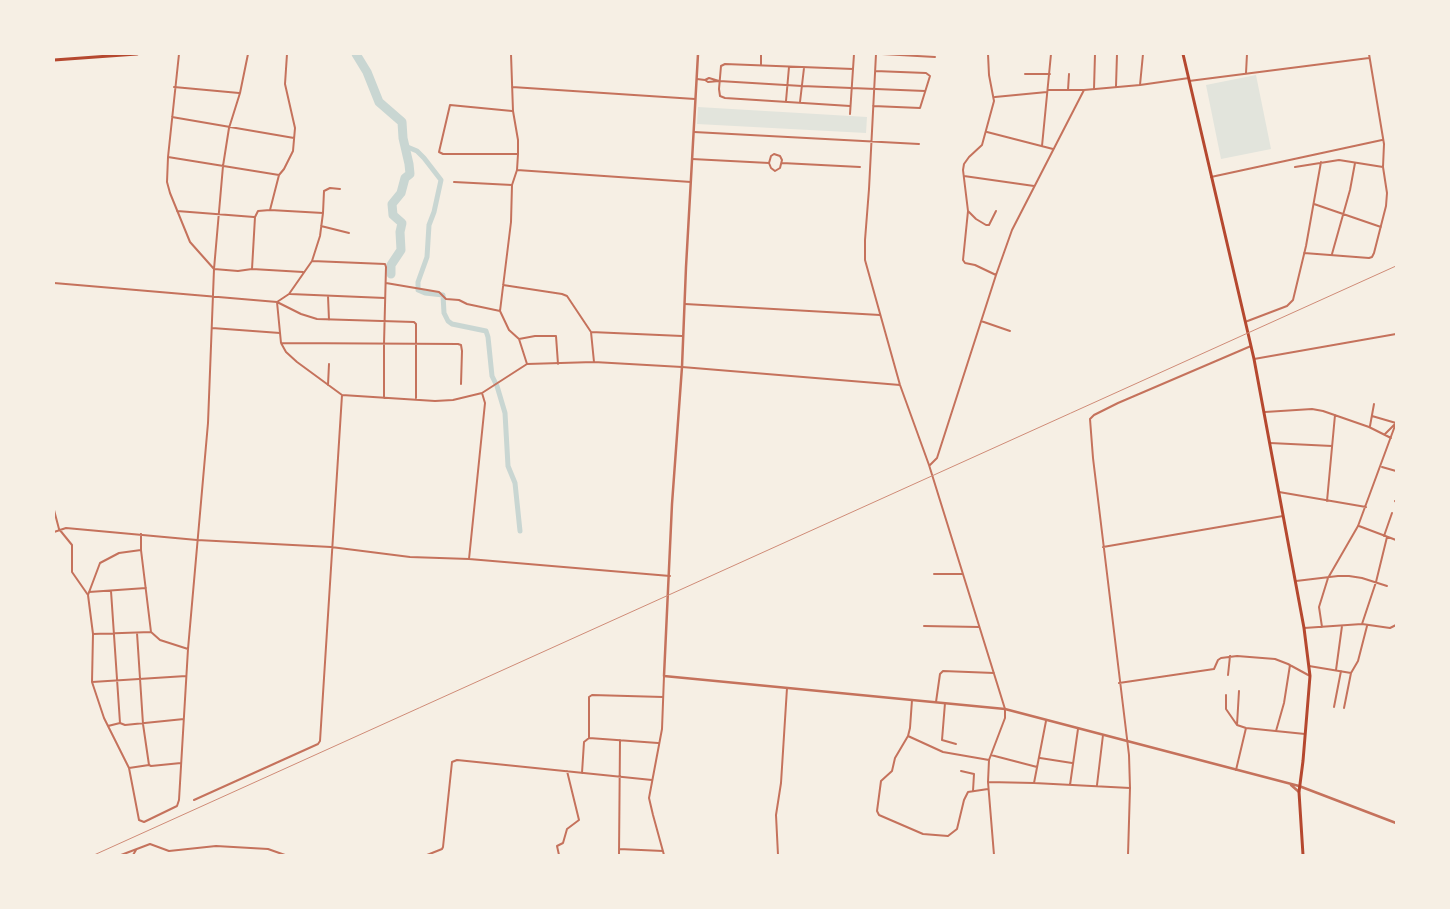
<!DOCTYPE html>
<style>
body{margin:0}
#map{position:relative;width:1450px;height:909px;overflow:hidden;background:#f6efe4;font-family:Ubuntu,sans-serif}
canvas{display:block}
.frame{position:absolute;inset:0;border:55px solid #f6efe4;pointer-events:none}
</style>
<div id="map">
<canvas width="1450" height="909"></canvas>
<div class="frame"></div>
</div>
<script>
const g = document.querySelector('canvas').getContext('2d');
g.lineJoin = 'round';
function fill(path, color) {
  g.fillStyle = color;
  g.fill(path, 'evenodd');
}
function shape(rows) {
  const path = new Path2D();
  for (const r of rows) {
    path.moveTo(r[0], r[1]);
    for (let i = 2; i < r.length; i += 2) path.lineTo(r[i], r[i + 1]);
  }
  return path;
}
function stroke(path, color, width, dash) {
  g.strokeStyle = color;
  g.lineWidth = width;
  g.lineCap = dash ? 'butt' : 'round';
  g.setLineDash(dash || []);
  g.stroke(path);
}
fill(shape([
 [1256,75,1271,149,1221,159,1206,85],
 [698,107,867,117,866,133,697,124]
]), '#e2e4dc');
stroke(shape([
 [405,146,417,151,424,158,441,180,434,212,429,225,427,257,418,282,418,290,425,293,443,295,444,313,448,321,452,324,486,331,488,337,492,376,497,386,505,413,508,466,515,483,520,531]
]), '#c9d6d2', 5);
stroke(shape([
 [356,54,367,72,379,102,402,122,403,138,409,164,410,174,405,178,401,193,392,204,393,215,402,223,400,232,401,250,391,265,391,274]
]), '#c9d6d2', 9);
stroke(shape([
 [179,54,168,157,167,182,170,193,190,242,214,269,238,271,252,269,303,272],
 [511,54,513,111,518,140,518,154,517,170,512,185,511,222,500,311,509,330,519,339,527,364],
 [876,54,869,189,865,240,865,260,900,385,929,465,1005,709,1005,718,989,760,988,782,994,855],
 [882,54,935,57],
 [988,54,989,75,994,101,982,145,969,157,964,164,963,170,968,211,963,260,965,263,975,265,996,275,1012,230,1084,90,1140,85,1189,78],
 [761,65,761,54],
 [1246,73,1247,54],
 [1025,74,1050,74],
 [697,79,705,80,708,82,719,81],
 [705,80,709,78,719,81,802,86,925,91],
 [1189,81,1369,58],
 [1140,85,1143,54],
 [1116,86,1117,54],
 [174,87,239,93],
 [512,87,695,99],
 [1094,89,1095,54],
 [1049,90,1084,90],
 [1068,90,1069,74],
 [995,97,1047,92],
 [786,101,789,67],
 [800,102,804,68],
 [850,106,725,98,720,96,719,89,721,66,725,64,853,69],
 [873,106,920,108,930,76,926,73,875,71],
 [512,111,450,105,439,152,443,154,518,154],
 [850,114,854,54],
 [172,117,294,138],
 [694,132,919,144],
 [987,132,1053,149],
 [1042,146,1051,54],
 [774,154,780,156,782,160,780,168,775,171,771,168,769,163,771,156,774,154],
 [168,157,279,175],
 [692,159,769,163],
 [782,163,860,167],
 [1295,167,1339,160,1383,167],
 [517,170,691,182],
 [964,176,1034,186],
 [1211,177,1382,140],
 [454,182,512,185],
 [1314,204,1381,227],
 [270,210,279,175,284,169,293,151,295,128,285,84,287,54],
 [177,211,254,217],
 [968,211,976,219,986,225,989,225,996,211],
 [323,213,320,236,312,261,289,294,277,302,281,343,286,352,297,362,342,395,435,401,453,400,482,393,527,364,594,362,682,367,900,385],
 [321,226,349,233],
 [1304,253,1369,258,1372,257,1374,253,1386,206,1387,193,1383,167,1384,144,1369,54],
 [1332,254,1350,190,1355,163],
 [312,261,385,264,386,267,384,344,384,398],
 [252,269,255,217,258,211,270,210,323,213,324,191,330,188,340,189],
 [54,283,277,302,301,314,317,319,414,322,416,324,416,398],
 [386,283,439,292,446,299,459,300,467,304,500,311],
 [503,285,562,294,567,296,591,332,682,336],
 [290,294,385,298],
 [328,296,329,320],
 [685,304,880,315],
 [981,321,1010,331],
 [1245,322,1287,306,1293,300,1306,246,1321,162],
 [212,328,280,333],
 [591,332,594,362],
 [519,339,535,336,556,336,558,364],
 [281,343,458,344,461,345,462,351,461,384],
 [1254,359,1396,334],
 [328,385,329,364],
 [1265,412,1312,409,1323,411,1369,427,1391,438],
 [1372,416,1396,423],
 [1370,426,1374,404],
 [1385,434,1395,424],
 [1270,443,1332,446],
 [930,465,937,458,996,275],
 [1382,467,1396,471],
 [1279,492,1366,507],
 [1327,501,1335,415],
 [1395,501,1396,502],
 [54,510,59,529,72,545,72,572,88,595,93,634,92,682,104,718,129,768,139,820,144,822,177,806,179,800,188,649,208,423,214,269,223,166,229,128,240,93,248,54],
 [1359,526,1396,540],
 [54,532,66,528,197,540,331,547,410,557,469,559,670,576],
 [1384,536,1392,513],
 [1103,547,1283,516],
 [469,559,485,403,482,393],
 [934,574,962,574],
 [1296,581,1338,576,1349,576,1362,578,1387,586],
 [111,591,120,723,125,725,184,719],
 [89,592,146,588],
 [88,595,100,563,119,553,141,550],
 [1362,624,1376,582,1387,537],
 [924,626,979,627],
 [1322,627,1319,607,1328,578,1358,526,1396,423],
 [1304,628,1362,624,1390,628,1396,625],
 [151,632,160,640,188,649],
 [137,633,143,724,149,765,151,766,181,763],
 [93,634,151,632,141,550,141,534],
 [1309,666,1351,673,1358,661,1367,626],
 [1336,670,1342,626],
 [1228,675,1230,656],
 [92,682,186,676],
 [1119,683,1214,669,1218,660,1221,658,1237,656,1275,659,1288,664,1310,676],
 [1226,695,1226,709,1237,725,1246,728,1305,734],
 [912,700,910,728,908,736,895,758,892,771,881,781,877,811,879,815,923,834,948,836,957,829,964,800,968,792,988,789],
 [936,702,940,674,943,671,994,673],
 [945,703,942,740,956,744],
 [1334,707,1341,671],
 [1344,708,1351,673],
 [1046,721,1034,783,1130,788,1128,855],
 [1237,725,1239,691],
 [108,726,120,723],
 [1276,731,1284,703,1290,665],
 [908,736,943,752,989,760],
 [589,738,658,743],
 [991,755,1037,767],
 [1040,758,1072,763],
 [129,768,149,765],
 [1236,770,1246,728],
 [961,771,974,774,973,791],
 [582,773,584,742,589,738,589,697,592,695,663,697],
 [988,782,1034,783],
 [1070,785,1078,729],
 [1097,785,1103,735],
 [1130,788,1129,755,1093,458,1090,419,1094,415,1118,403,1251,346],
 [194,800,318,744,320,741,342,395],
 [619,849,663,851],
 [121,855,150,844,169,851,216,846,268,849,285,855],
 [133,855,136,850],
 [427,855,442,849,443,847,452,762,457,760,652,780],
 [559,855,557,846,563,843,567,829,579,820,567,771],
 [619,855,620,740],
 [664,855,653,815,649,798,662,729,664,676],
 [778,855,776,815,781,783,787,688]
]), '#c5725c', 2);
stroke(shape([
 [698,54,686,267,682,367,672,504,664,676,1005,709,1299,786,1396,823],
 [1291,785,1299,792]
]), '#c5725c', 2.5);
stroke(shape([
 [1183,54,1254,359,1304,628,1310,676,1303,761,1299,792,1303,855]
]), '#b5482f', 3);
stroke(shape([
 [54,60,137,54]
]), '#b5482f', 3);
stroke(shape([
 [94,855,1396,266]
]), '#cf8b77', 1);
</script>
